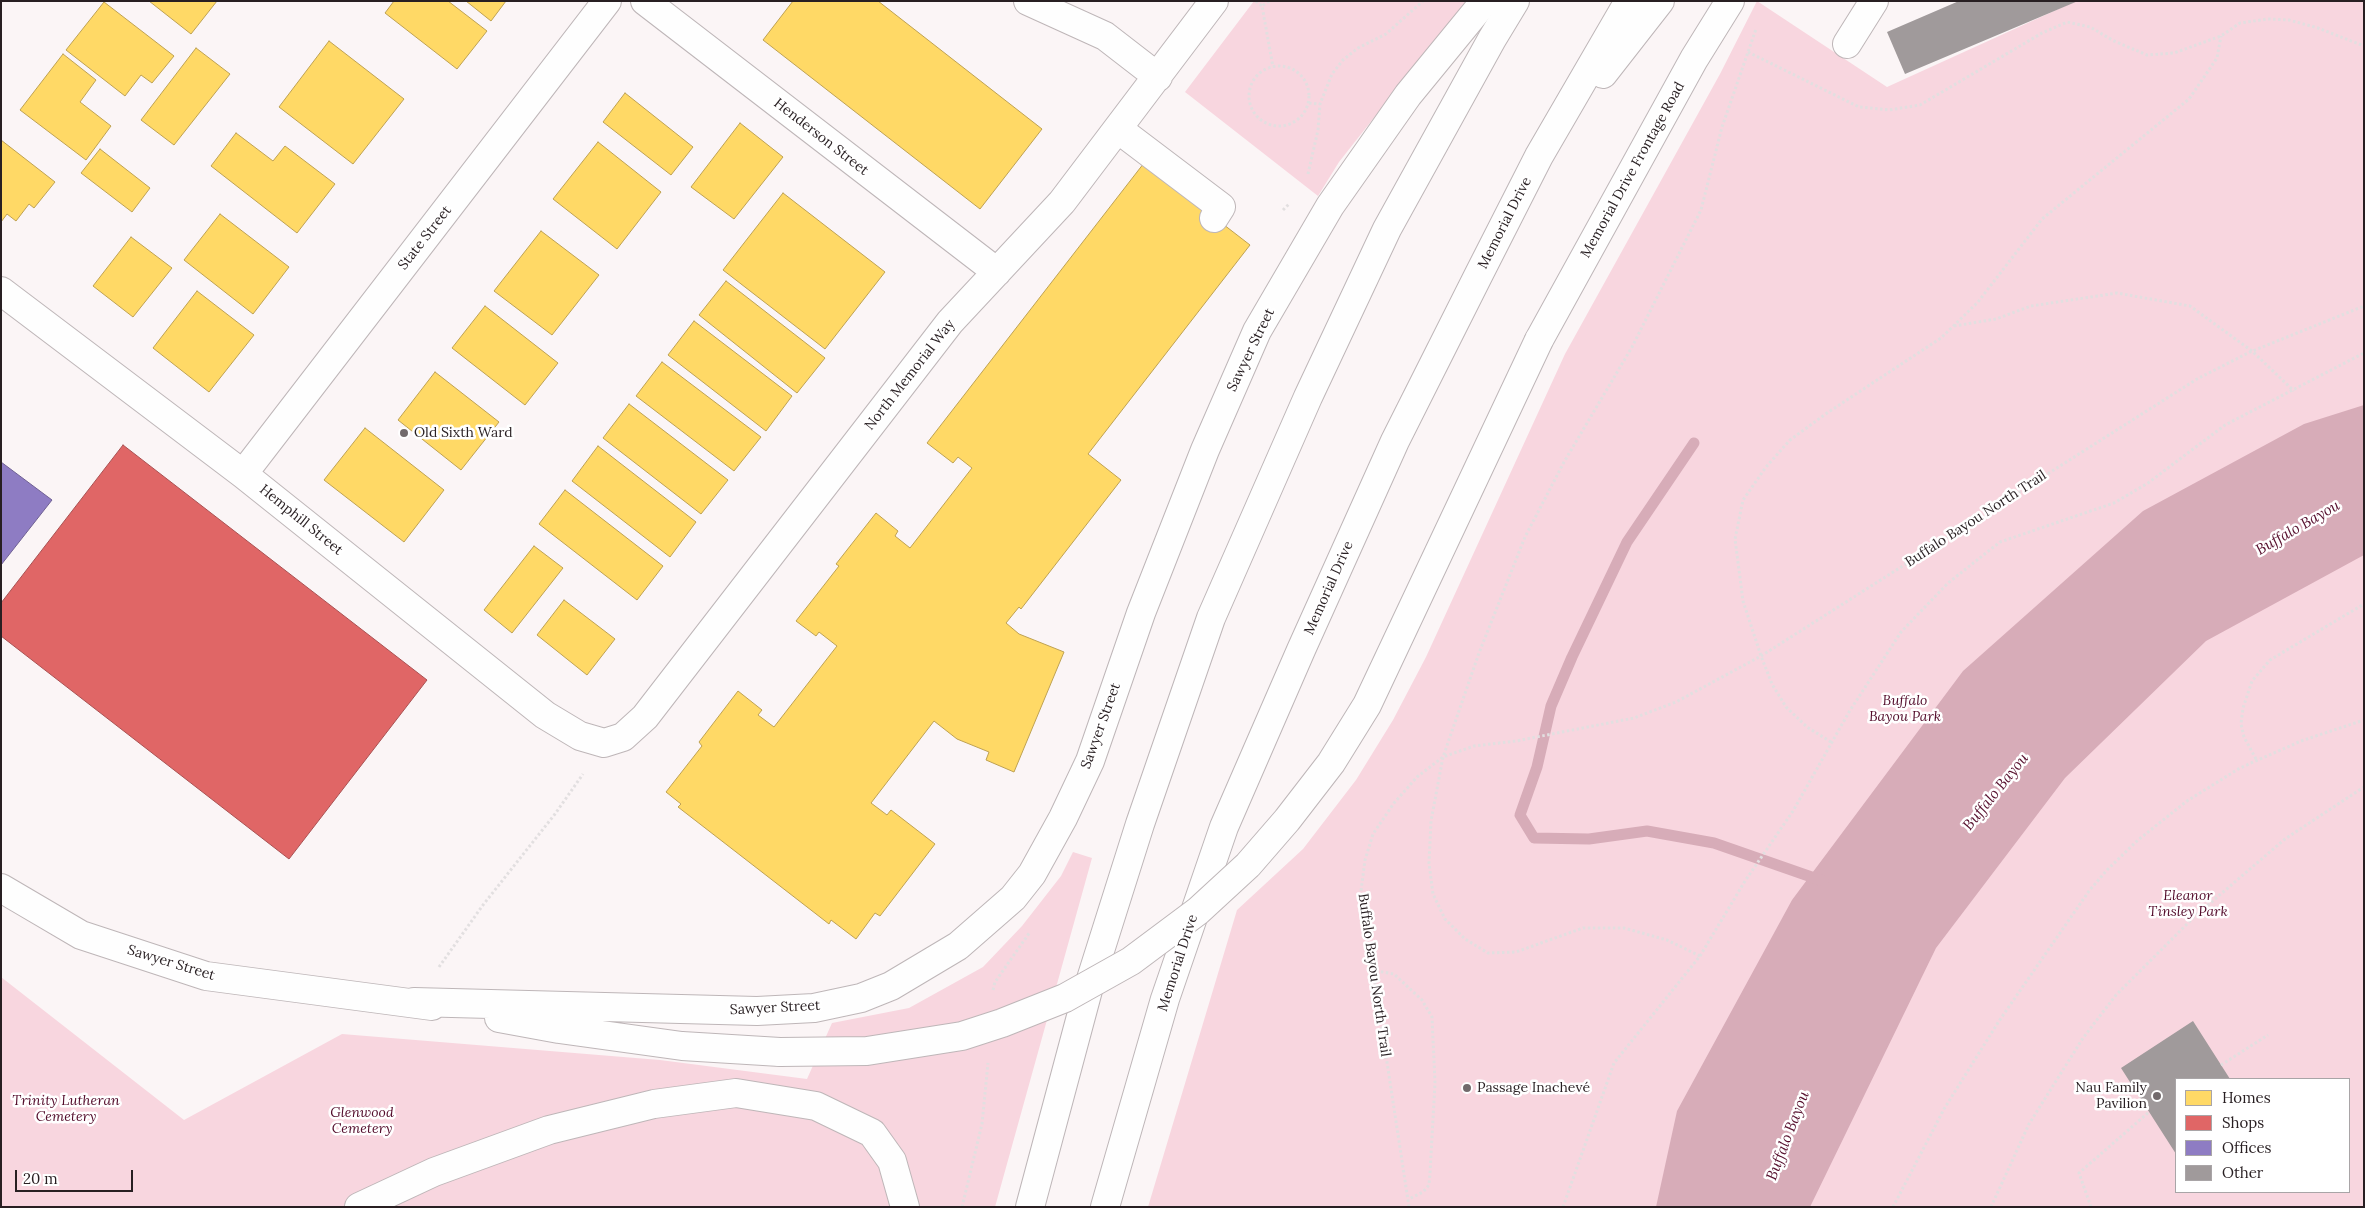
<!DOCTYPE html>
<meta charset="utf-8">
<style>
body{margin:0}
#map{position:relative;width:2365px;height:1208px;overflow:hidden;background:#fbf5f6;font-family:Lora,serif}
canvas{display:block}
.frame{position:absolute;inset:0;border:2px solid #281f22;pointer-events:none}
.legend{position:absolute;left:2175px;top:1078px;width:175px;height:115px;box-sizing:border-box;background:#fff;border:1px solid #a9a5a7;margin:0;padding:6px 9px;list-style:none;font-size:15px;color:#281f22}
.legend li{display:flex;align-items:center;gap:10px;height:25px}
.legend b{width:25px;border:1px solid #a9a5a7}
.scale{position:absolute;left:15px;top:1170px;width:118px;height:22px;box-sizing:border-box;border:2px solid #281f22;border-top:0;padding-left:6px;font-size:15px;line-height:18px;white-space:nowrap;color:#281f22;-webkit-text-stroke:4px #fff;paint-order:stroke}
</style>
<div id="map">
<canvas width="2365" height="1208"></canvas>
<div class="frame"></div>
<ul class="legend">
<li><b style="height:14px;background:#ffd966"></b>Homes</li>
<li><b style="height:14px;background:#e06666"></b>Shops</li>
<li><b style="height:14px;background:#8e7cc3"></b>Offices</li>
<li><b style="height:14px;background:#a09a9b"></b>Other</li>
</ul>
<div class="scale">20 m</div>
</div>
<script>
const g = document.querySelector('canvas').getContext('2d');
g.lineJoin = 'round';
function fill(path, color) {
  g.fillStyle = color;
  g.fill(path, 'evenodd');
}
function shape(rows) {
  const path = new Path2D();
  for (const r of rows) {
    if (r.length === 3) {
      path.moveTo(r[0] + r[2], r[1]);
      path.arc(r[0], r[1], r[2], 0, 2 * Math.PI);
      continue;
    }
    path.moveTo(r[0], r[1]);
    for (let i = 2; i < r.length; i += 2) path.lineTo(r[i], r[i + 1]);
  }
  return path;
}
function stroke(path, color, width, dash) {
  g.strokeStyle = color;
  g.lineWidth = width;
  g.lineCap = dash ? 'butt' : 'round';
  g.setLineDash(dash || []);
  g.stroke(path);
}
function drawText(font, color, halo, rows, align = 'center') {
  g.font = font + ' Lora,serif';
  g.lineWidth = 5;
  g.setLineDash([]);
  g.textBaseline = 'middle';
  g.strokeStyle = halo;
  g.fillStyle = color;
  for (const [text, x, y, turn = 0] of rows) {
    g.save();
    g.translate(x, y);
    g.rotate((+turn || 0) * Math.PI / 180);
    g.textAlign = isNaN(turn) ? turn : align;
    if (halo) g.strokeText(text, 0, 0);
    g.fillText(text, 0, 0);
    g.restore();
  }
}
fill(shape([
 [1254,1,1466,1,1339,162,1318,196,1185,92],
 [1757,1,1887,87,2076,1,2364,1,2364,1207,1148,1207,1237,910,1303,849,1356,780,1393,720,1426,657,1565,354,1720,74],
 [2176,1079,2349,1079,2349,1192,2176,1192],
 [1073,852,1092,858,995,1207,1,1207,1,977,184,1120,342,1034,660,1060,807,1079,832,1023,909,1008,983,967,1022,926,1061,876]
]), '#f8d6df');
fill(shape([
 [2364,405,2364,555,2206,641,2065,778,1936,948,1810,1207,1656,1207,1677,1111,1792,900,1963,671,2143,511,2304,424]
]), '#d7acb8');
const homes = shape([
 [149,1,217,1,191,34,149,1],
 [394,1,448,1,487,31,457,69,385,13,394,1],
 [466,1,506,1,491,21,466,1],
 [793,1,878,1,1042,129,980,209,763,40,793,1],
 [104,2,174,56,152,83,141,75,125,96,66,50,104,2],
 [329,41,404,99,353,164,279,107,329,41],
 [196,48,230,74,174,145,141,120,196,48],
 [63,54,96,80,80,102,111,126,86,160,20,110,63,54],
 [625,93,693,147,671,175,603,122,625,93],
 [740,123,783,157,734,219,691,187,740,123],
 [236,133,273,161,285,146,335,184,297,233,211,166,236,133],
 [1,140,55,182,34,208,29,204,16,221,7,214,1,222,1,140],
 [598,142,661,192,617,249,553,199,598,142],
 [100,149,150,188,132,212,81,173,100,149],
 [1144,163,1250,245,1088,454,1121,480,1021,609,1019,607,1006,623,1019,634,1064,652,1014,772,986,760,989,752,957,739,934,721,871,803,887,815,891,810,935,844,880,916,875,913,856,939,831,920,829,924,678,807,681,804,666,792,702,746,699,742,738,691,762,710,758,715,774,727,837,646,819,632,816,636,796,621,839,566,836,564,876,513,898,531,895,536,910,548,972,468,958,457,953,463,927,443,1144,163],
 [783,193,885,272,825,349,723,270,783,193],
 [220,214,289,267,253,314,184,260,220,214],
 [541,231,599,275,552,335,494,291,541,231],
 [131,237,172,268,133,317,93,286,131,237],
 [726,281,825,358,797,393,699,315,726,281],
 [197,291,254,335,209,392,153,348,197,291],
 [485,306,558,363,525,405,452,348,485,306],
 [694,321,792,396,766,431,668,355,694,321],
 [662,362,761,437,734,471,636,396,662,362],
 [435,372,499,422,461,470,398,420,435,372],
 [629,404,728,480,701,514,603,438,629,404],
 [365,428,444,490,404,542,324,480,365,428],
 [598,446,696,522,670,557,572,481,598,446],
 [565,490,663,566,637,600,539,524,565,490],
 [534,546,563,568,512,633,484,610,534,546],
 [564,600,615,639,587,675,537,635,564,600]
]);
fill(homes, '#ffd966');
stroke(homes, '#bea152', 1);
const shops = shape([
 [123,445,427,680,289,859,1,636,1,603,123,445]
]);
fill(shops, '#e06666');
stroke(shops, '#a95152', 1);
const offices = shape([
 [1,462,52,500,1,565,1,462]
]);
fill(offices, '#8e7cc3');
stroke(offices, '#6f6093', 1);
stroke(shape([
 [1694,443,1627,542,1572,657,1551,706,1537,767,1520,815,1534,838,1589,839,1647,831,1714,843,1823,881]
]), '#d7acb8', 11);
fill(shape([
 [1959,1,2078,1,1905,74,1887,32],
 [2193,1021,2230,1079,2176,1079,2176,1154,2121,1068]
]), '#a09a9b');
const minor = shape([
 [645,1,997,272],
 [1028,1,1105,36,1158,77],
 [1847,44,1874,1],
 [1118,129,1221,207,1214,218],
 [1,291,243,474,545,715,580,736,604,743,623,737,645,717,950,322,1062,202,1214,1],
 [1539,340,1694,59,1730,1],
 [243,474,607,1],
 [1,888,81,935,206,976,432,1006],
 [414,1002,757,1011,814,1008,861,998,891,986,958,946,1013,898,1032,874,1063,818,1090,761,1141,613,1205,450,1257,331,1330,206,1408,95,1485,1],
 [499,1018,559,1029,682,1046,780,1052],
 [359,1207,434,1172,549,1130,654,1104,736,1093,816,1106,872,1133,892,1161,905,1207]
]);
const major = shape([
 [1603,74,1660,1],
 [1030,1207,1091,979,1140,824,1211,618,1308,397,1387,229,1492,39,1515,1],
 [1105,1207,1165,999,1224,827,1301,650,1395,441,1478,276,1539,156,1629,1]
]);
stroke(minor, '#beb6b8', 30);
stroke(major, '#beb6b8', 30);
stroke(shape([
 [1256,1,1262,6],
 [1269,1,1262,6,1273,67],
 [1748,52,1859,107,1889,110,1920,105,2042,33,2067,22,2090,27,2114,41,2147,55,2174,53,2221,36,2240,23,2268,19,2289,20,2318,28,2364,46],
 [1279,96,30],
 [1309,103,1320,104],
 [1308,174,1318,130,1320,104,1332,74,1343,60,1358,48,1386,34,1423,1],
 [1283,210,1289,204],
 [1954,326,1996,319,2031,306,2117,293,2190,306,2252,351,2294,391],
 [1831,742,1807,727,1786,707,1772,684,1761,656,1743,601,1735,539,1743,500,1766,467,1790,440,1827,413,1941,338,1978,302,2042,219,2189,99,2217,58,2221,36],
 [2256,759,2244,737,2241,724,2243,708,2252,681,2270,660,2364,604],
 [1700,956,1667,940,1624,928,1583,928,1516,952,1488,953,1465,939,1445,919,1433,894,1429,863,1431,821,1443,757,1479,653,1525,537,1564,462,1632,347,1701,210,1722,127,1756,29],
 [439,967,483,905,555,814,583,774],
 [1371,970,1394,974,1422,1000,1432,1017,1435,1083,1430,1173,1429,1185,1423,1192,1409,1199],
 [993,990,995,982,1030,932],
 [2221,1065,2268,1035],
 [962,1207,982,1124,988,1063],
 [1409,1207,1361,891,1365,860,1373,834,1394,803,1417,777,1443,757,1474,746,1516,741,1634,718,1676,702,1761,656,2197,379,2250,352,2364,306],
 [1563,1207,1614,1063,1700,956,1745,881,1793,811,1849,712,1901,632,1948,583,2000,542,2114,503,2148,483,2225,425,2364,353],
 [1893,1207,1944,1109,1999,1021,2089,891,2107,870,2138,840,2187,801,2240,768,2301,741,2364,720],
 [1991,1207,2029,1124,2083,1038,2116,995,2194,917,2285,839,2364,787],
 [2091,1207,2079,1173,2149,1112]
]), '#e2dfe0', 3, [2.5, 2.5]);
stroke(minor, '#fefefe', 28);
stroke(major, '#fefefe', 28);
const minorBridge = shape([
 [780,1052,867,1051,962,1036,1002,1023,1065,998,1131,961,1198,911,1248,865,1287,820,1331,763,1367,705,1539,340]
]);
stroke(minorBridge, '#beb6b8', 30, []);
stroke(minorBridge, '#fefefe', 28);
for (const [x, y, r, color] of [
 [404,433,5,"#726a6c"],
 [1467,1088,5,"#726a6c"],
 [2157,1096,5,"#726a6c"]
]) {
  const dot = new Path2D();
  dot.arc(x, y, r, 0, 2 * Math.PI);
  g.fillStyle = color;
  g.fill(dot);
  stroke(dot, '#fff', 2);
}
drawText('14px', '#281f22', '#fff', [
 ["Henderson Street",821,137,38],
 ["Memorial Drive Frontage Road",1633,170,-61],
 ["Memorial Drive",1505,223,-63],
 ["State Street",425,238,-52],
 ["Sawyer Street",1251,350,-64],
 ["North Memorial Way",910,375,-52],
 ["Buffalo Bayou North Trail",1976,519,-33],
 ["Hemphill Street",301,520,39],
 ["Memorial Drive",1329,588,-66],
 ["Sawyer Street",1101,726,-70],
 ["Sawyer Street",171,963,17],
 ["Memorial Drive",1178,963,-72],
 ["Buffalo Bayou North Trail",1374,975,82],
 ["Sawyer Street",775,1008,-3]
]);
drawText('14px', '#281f22', '#fff', [
 ["Old Sixth Ward",414,433],
 ["Passage Inachevé",1477,1088],
 ["Nau Family",2147,1088,"right"],
 ["Pavilion",2147,1104,"right"]
], 'left');
drawText('italic 14px', '#530c2b', '#fff', [
 ["Buffalo",1905,701],
 ["Bayou Park",1905,717],
 ["Eleanor",2188,896],
 ["Tinsley Park",2188,912],
 ["Trinity Lutheran",66,1101],
 ["Cemetery",66,1117],
 ["Glenwood",362,1113],
 ["Cemetery",362,1129]
]);
drawText('italic 15px', '#57102e', '#fff', [
 ["Buffalo Bayou",2298,528,-30],
 ["Buffalo Bayou",1996,792,-51],
 ["Buffalo Bayou",1788,1136,-69]
]);
</script>
